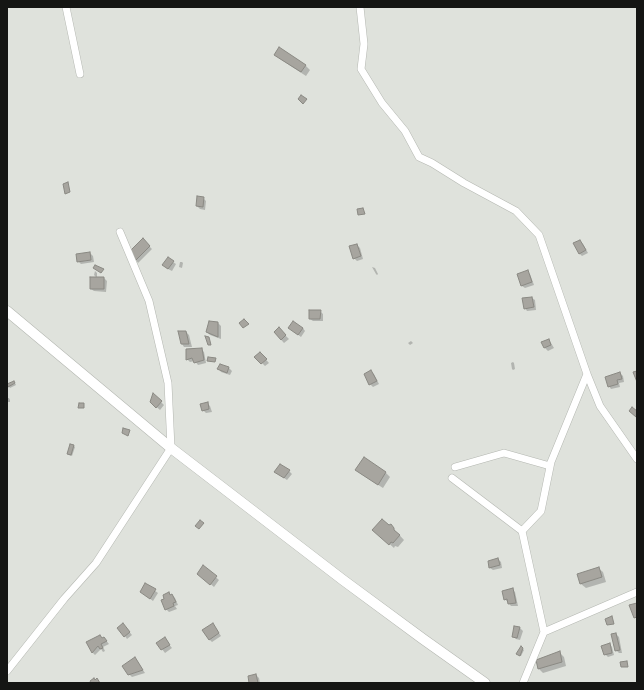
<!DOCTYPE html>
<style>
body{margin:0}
#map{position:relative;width:644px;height:690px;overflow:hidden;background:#dfe2dc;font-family:"IBM Plex Sans",sans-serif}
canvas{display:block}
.frame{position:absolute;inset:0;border:8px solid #141513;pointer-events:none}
</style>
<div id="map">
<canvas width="644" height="690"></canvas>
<div class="frame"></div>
</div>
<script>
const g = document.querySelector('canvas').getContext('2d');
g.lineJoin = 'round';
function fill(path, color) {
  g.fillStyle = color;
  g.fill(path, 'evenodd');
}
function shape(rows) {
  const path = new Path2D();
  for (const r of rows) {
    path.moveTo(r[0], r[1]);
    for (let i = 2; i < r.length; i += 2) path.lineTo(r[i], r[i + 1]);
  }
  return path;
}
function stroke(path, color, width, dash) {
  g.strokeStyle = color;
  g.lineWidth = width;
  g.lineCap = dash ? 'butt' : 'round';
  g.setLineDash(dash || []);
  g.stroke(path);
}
fill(shape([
 [276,55,305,65,310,70,306,76,280,59],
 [203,198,206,201,205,210,200,209,197,206],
 [143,240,152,249,138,263,136,260],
 [580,241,583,244,588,253,582,256,579,253],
 [357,245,360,248,363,259,357,261,354,258],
 [90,253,93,256,94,262,81,264,78,261],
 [173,262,176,264,172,271,166,268],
 [180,262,182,262,183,263,182,268,179,267],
 [372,267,375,268,378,274,377,275,376,274],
 [95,271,97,273,97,278,94,275],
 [527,272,530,274,534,285,525,288,522,286],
 [104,278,107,281,106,292,94,291,91,289],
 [532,298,535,300,536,310,527,311,525,308],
 [320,311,323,314,323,321,313,321,310,319],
 [218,323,221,326,221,339,210,335,207,332],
 [289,328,303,328,305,331,301,337],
 [279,329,289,339,284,343,275,333],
 [186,332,189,335,192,347,184,347,182,344],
 [549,340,551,343,554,348,548,351,545,348,543,342],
 [411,341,413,343,410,345,408,343],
 [201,349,204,352,206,363,198,365,195,361,190,362,187,359],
 [260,353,269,363,265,366,256,357],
 [513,362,514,363,515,369,513,370,512,369,511,363],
 [220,365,229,368,232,371,230,375,221,372,219,369],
 [371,372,374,374,379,384,373,387,370,384],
 [620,373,623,376,624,382,619,383,620,387,611,389,609,386],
 [15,383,16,385,10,388,8,385],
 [154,395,164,405,160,410,151,402],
 [7,398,9,398,10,400,10,402,7,402],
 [207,403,210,406,212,412,206,413,203,410],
 [74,446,75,447,72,456,69,455,68,453],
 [357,470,386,473,390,477,383,488,361,474],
 [289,471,292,474,287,480,278,474],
 [391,526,404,540,398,547,395,546,394,548,374,530],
 [498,559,501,562,502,568,493,570,490,568],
 [204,567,219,580,214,587,201,576],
 [598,568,603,572,606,582,586,588,581,584,578,575],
 [146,584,158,593,153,601,141,592],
 [512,589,515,592,518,606,511,606,505,599],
 [172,595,175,598,178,605,175,606,177,609,169,612,166,609,170,596],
 [215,627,221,636,212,642,209,639],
 [515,627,520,628,523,631,520,640,516,639,513,636],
 [126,628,132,635,127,639,125,636],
 [616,634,619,637,622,653,619,653,616,650],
 [104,638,109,644,103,647,105,651,103,652,101,649,95,655,92,652,103,639],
 [167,642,172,648,165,653,158,644],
 [610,644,612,647,614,655,608,657,605,654],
 [521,647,524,650,521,656,518,655],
 [559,652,564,657,566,666,543,673,539,669,537,660],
 [137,661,145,673,132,677,129,674],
 [256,675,259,678,260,683,250,683]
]), '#0003');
const building = shape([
 [279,47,306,65,301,72,274,55,279,47],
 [301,95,307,99,303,104,298,99,301,95],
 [68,182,70,192,65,194,63,184,68,182],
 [197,196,204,197,203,207,196,206,197,196],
 [363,208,365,214,358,215,357,209,363,208],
 [143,238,150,246,135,261,129,252,143,238],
 [580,240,586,250,579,254,573,243,580,240],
 [357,244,361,256,353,259,349,246,357,244],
 [90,252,91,260,77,262,76,254,90,252],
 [168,257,174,261,168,269,162,265,168,257],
 [95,265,104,269,101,273,93,268,95,265],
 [528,270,532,282,521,286,517,274,528,270],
 [90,277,104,277,104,289,90,289,90,277],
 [532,297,534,307,524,309,522,298,532,297],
 [309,310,321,310,320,319,309,319,309,310],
 [244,319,249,324,243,328,239,323,244,319],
 [209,321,218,322,218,337,206,332,209,321],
 [293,321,303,328,298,335,288,328,293,321],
 [279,327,286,335,281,340,274,332,279,327],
 [178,331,186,331,189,344,181,344,178,331],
 [205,336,209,337,211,345,208,345,205,336],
 [549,339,551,345,544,348,541,342,549,339],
 [202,348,204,360,194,363,192,358,186,360,186,349,202,348],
 [260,352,267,359,261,364,254,357,260,352],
 [208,357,216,358,215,362,207,361,208,357],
 [220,364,229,367,227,373,217,369,220,364],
 [371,370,377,381,369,385,364,374,371,370],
 [637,371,637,382,633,372,637,371],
 [620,372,622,379,617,380,618,384,608,387,605,377,620,372],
 [14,381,15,383,8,387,7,384,14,381],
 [153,393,162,401,156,408,150,402,153,393],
 [208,402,209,409,202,411,200,404,208,402],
 [79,403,84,403,84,408,78,408,79,403],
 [632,407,637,411,636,417,629,411,632,407],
 [123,428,130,430,128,436,122,433,123,428],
 [70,444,74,445,71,455,67,454,70,444],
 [364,457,386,472,378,485,355,470,364,457],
 [280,464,290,470,284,478,274,472,280,464],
 [382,519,389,525,391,524,394,528,394,530,400,535,393,543,391,542,389,545,372,530,382,519],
 [200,520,204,523,199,529,195,526,200,520],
 [498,558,500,565,489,568,488,561,498,558],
 [203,565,217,576,210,585,197,574,203,565],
 [599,567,602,577,580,584,577,574,599,567],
 [145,583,156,589,150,599,140,592,145,583],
 [513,588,516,603,508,604,507,599,504,600,502,591,513,588],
 [169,592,170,595,172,594,176,602,173,603,174,606,165,610,161,600,164,599,163,595,169,592],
 [637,603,637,617,634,618,629,605,637,603],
 [612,616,614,624,607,625,605,619,612,616],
 [123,623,130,632,124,637,117,628,123,623],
 [213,623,219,633,209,640,202,630,213,623],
 [514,626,520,627,517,638,512,637,514,626],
 [616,633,620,650,615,651,611,634,616,633],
 [100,635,102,638,104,637,107,641,101,644,103,648,100,649,98,646,92,653,86,642,100,635],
 [165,637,170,645,161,650,156,643,165,637],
 [610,643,612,653,604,655,601,646,610,643],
 [521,646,523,648,520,656,516,654,521,646],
 [560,651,562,662,538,669,536,660,560,651],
 [135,657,143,670,128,675,122,666,135,657],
 [627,661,628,667,621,667,620,662,627,661],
 [256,674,258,683,249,683,248,676,256,674],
 [94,678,95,680,97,678,100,683,91,683,90,681,94,678]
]);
fill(building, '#a7a59f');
stroke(building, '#8a8983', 1);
const street = shape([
 [66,7,80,74],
 [360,7,364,44,361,69,382,103,405,131,419,157,432,163,464,183,516,211,539,235,587,374,600,406,637,459],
 [455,467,504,453,550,466],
 [452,478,522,531,544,632,523,683],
 [522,531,541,511,551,462,587,374],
 [544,632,637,592],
 [7,671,64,599,96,563,171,448,168,383,149,301,120,232]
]);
const secondary = shape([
 [7,311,171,448,343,580,423,639,485,683]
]);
stroke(street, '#b4b7b1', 8);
stroke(secondary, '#b4b7b1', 11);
stroke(street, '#fff', 7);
stroke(secondary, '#fff', 10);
</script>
